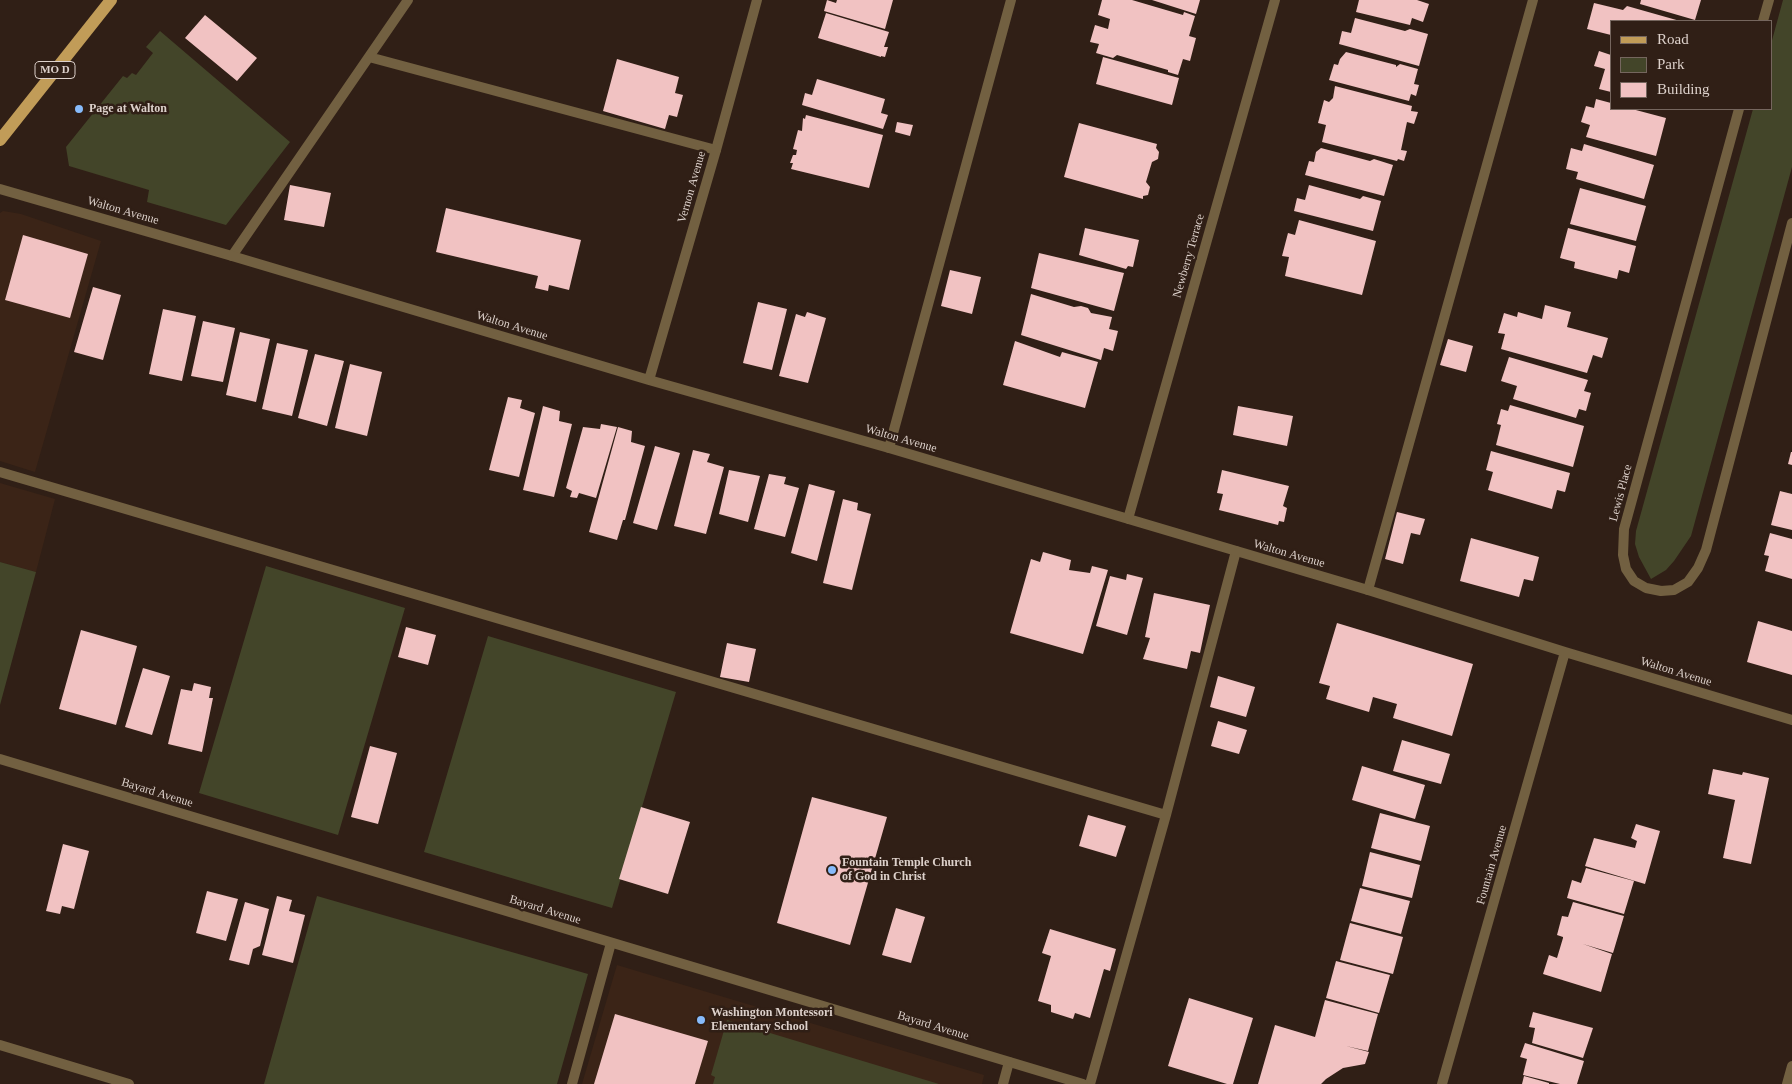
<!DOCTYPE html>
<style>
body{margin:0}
#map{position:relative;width:1792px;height:1084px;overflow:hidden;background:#301f16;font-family:Georgia,serif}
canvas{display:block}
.legend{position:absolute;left:1610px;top:20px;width:162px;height:90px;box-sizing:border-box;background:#301f16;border:1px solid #75665e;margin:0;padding:6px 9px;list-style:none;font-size:15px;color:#ddd1cb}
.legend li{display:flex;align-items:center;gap:10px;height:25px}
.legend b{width:25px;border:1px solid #75665e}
</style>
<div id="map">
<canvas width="1792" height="1084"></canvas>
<ul class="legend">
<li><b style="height:6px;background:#c19c58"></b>Road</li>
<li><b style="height:14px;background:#434529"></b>Park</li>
<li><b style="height:14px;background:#f1c2c2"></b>Building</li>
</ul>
</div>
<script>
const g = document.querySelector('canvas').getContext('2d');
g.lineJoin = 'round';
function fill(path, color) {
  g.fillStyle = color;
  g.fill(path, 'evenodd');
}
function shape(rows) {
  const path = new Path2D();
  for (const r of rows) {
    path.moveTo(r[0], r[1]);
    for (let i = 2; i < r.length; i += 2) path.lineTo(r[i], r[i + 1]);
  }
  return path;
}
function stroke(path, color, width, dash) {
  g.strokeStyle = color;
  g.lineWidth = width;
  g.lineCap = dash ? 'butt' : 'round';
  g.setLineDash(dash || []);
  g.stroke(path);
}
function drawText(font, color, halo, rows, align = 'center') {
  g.font = font + ' Georgia,serif';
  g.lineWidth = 5;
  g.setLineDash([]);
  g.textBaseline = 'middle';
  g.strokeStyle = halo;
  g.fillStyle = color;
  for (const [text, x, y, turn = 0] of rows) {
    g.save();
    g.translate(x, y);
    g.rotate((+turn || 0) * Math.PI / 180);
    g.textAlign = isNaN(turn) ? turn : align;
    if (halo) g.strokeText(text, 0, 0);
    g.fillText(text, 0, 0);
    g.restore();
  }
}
fill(shape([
 [3,211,21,214,101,241,35,472,0,461,0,213],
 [0,483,55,499,36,572,0,562],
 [617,965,984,1075,982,1084,582,1084]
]), '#3b2417');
fill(shape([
 [1783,0,1792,0,1792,167,1691,536,1674,561,1666,570,1651,579,1639,557,1635,544,1636,531,1753,109,1771,109,1771,44],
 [160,31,290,142,226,225,147,202,149,190,69,166,66,147,123,76,127,78,132,73,136,75,153,53,146,47],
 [0,562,36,572,0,705],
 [266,566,405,608,338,835,199,793],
 [488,636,676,692,612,908,424,852],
 [317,896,588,974,557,1084,264,1084],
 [727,1020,939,1084,713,1084,715,1077,711,1075]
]), '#434529');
fill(shape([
 [827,0,836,3,837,0,893,0,885,29,824,11],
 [1102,0,1132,0,1183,15,1184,12,1195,16,1189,36,1196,38,1190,61,1183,59,1178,75,1168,72,1168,70,1117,55,1113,58,1096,53,1099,44,1090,42,1095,25,1108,29,1110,19,1098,15],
 [1152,0,1200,0,1196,14],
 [1359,0,1417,0,1429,4,1423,22,1412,18,1410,25,1356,12],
 [1641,0,1701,0,1695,20,1640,4],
 [1594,3,1623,10,1627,6,1680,21,1611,21,1611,35,1587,29],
 [826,13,889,32,884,47,888,47,885,57,881,56,881,57,818,38],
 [205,15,257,58,237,81,185,38],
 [1355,18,1405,31,1410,29,1428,34,1419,66,1339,44,1342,31,1351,33],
 [1599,51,1611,55,1611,92,1599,89,1605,69,1594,66],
 [1346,52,1396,65,1396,67,1400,64,1418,69,1414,84,1419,85,1416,96,1411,94,1409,101,1329,80,1334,64,1338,65,1340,59],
 [1103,57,1179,78,1172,105,1096,84],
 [617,59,679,77,675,93,683,95,677,117,669,115,665,129,603,111],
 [817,79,885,99,881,113,888,115,883,129,802,105,805,93,812,95],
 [1335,86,1412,106,1411,111,1418,112,1414,124,1407,122,1401,150,1407,151,1404,161,1398,159,1397,161,1322,142,1326,125,1318,123,1324,100,1329,102,1333,98],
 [1596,99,1611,103,1611,109,1632,109,1666,118,1656,156,1586,137,1590,125,1581,122,1586,106,1594,108],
 [806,115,883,135,869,188,791,169,793,163,790,163,793,155,796,155,797,150,793,149,798,130,802,131,803,118,805,119],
 [897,122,913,125,910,136,895,132],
 [1079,123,1157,144,1156,148,1159,152,1158,159,1152,162,1146,182,1150,187,1148,195,1143,196,1143,199,1064,177],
 [1584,144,1654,165,1644,199,1576,179,1578,172,1566,169,1571,148,1582,151],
 [1321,148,1370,161,1374,159,1393,165,1384,196,1305,175,1309,161,1314,162,1316,152],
 [290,185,331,193,324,227,284,220],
 [1309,185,1360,199,1363,196,1381,201,1373,231,1294,211,1297,198,1305,200],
 [1580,188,1646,206,1636,241,1570,224],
 [446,208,581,240,569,290,549,285,548,291,535,288,538,276,436,252],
 [1299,220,1376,241,1362,295,1285,276,1289,257,1282,256,1288,233,1295,235],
 [1085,228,1139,240,1133,267,1128,266,1126,269,1079,255],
 [1568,228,1636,246,1629,273,1619,270,1617,279,1574,268,1575,262,1560,258],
 [23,235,88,254,70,318,5,300],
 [1039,253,1124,273,1114,311,1031,288],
 [950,270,981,277,972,314,941,306],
 [93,287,121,295,103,360,74,352],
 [1031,294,1074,307,1081,306,1088,308,1091,313,1112,317,1109,329,1118,331,1113,351,1104,348,1101,360,1021,335],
 [758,302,787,309,772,370,743,363],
 [1545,305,1571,312,1567,327,1608,338,1602,358,1593,355,1587,373,1501,349,1505,334,1498,333,1504,313,1517,317,1518,312,1542,319],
 [163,309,196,316,182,381,149,374],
 [807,312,826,318,808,383,779,376,796,314,805,317],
 [203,321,235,328,223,382,191,376],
 [240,332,270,339,256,402,226,395],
 [1448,339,1473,346,1466,372,1440,365],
 [1015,341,1060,357,1062,352,1098,362,1085,408,1003,385],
 [277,343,308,350,292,416,262,409],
 [315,354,344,361,327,426,298,418],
 [1509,357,1588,380,1584,391,1591,393,1586,411,1579,409,1576,418,1513,399,1517,386,1501,381],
 [350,364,382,372,367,436,335,428],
 [508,397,522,400,520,408,535,413,519,477,489,470],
 [1510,405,1584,426,1573,467,1496,445,1501,425,1497,424,1501,409,1508,411],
 [543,406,560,411,559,421,572,424,554,497,523,490],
 [1238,406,1293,416,1287,446,1233,435],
 [601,424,617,427,596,498,579,493,577,498,570,497,572,491,566,488,583,427,600,429],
 [618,427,632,431,631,442,645,446,625,520,623,520,617,540,589,532],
 [655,446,680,453,657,530,633,523],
 [693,450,710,454,707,462,724,467,706,534,674,526],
 [1491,451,1570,473,1565,492,1557,490,1552,509,1488,490,1493,472,1486,470],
 [1791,452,1792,452,1792,465,1788,464],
 [729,470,760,476,748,522,719,514],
 [1222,470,1289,486,1283,506,1287,508,1284,522,1279,521,1278,525,1219,510,1223,494,1217,493],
 [769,474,786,477,784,484,799,488,785,537,754,529],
 [809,484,835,491,817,561,791,553],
 [1780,491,1792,494,1792,530,1771,525],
 [843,499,858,503,857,510,871,514,852,590,823,583],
 [1397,512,1425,519,1420,535,1411,533,1403,564,1385,559],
 [1770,533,1792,539,1792,579,1765,571,1769,556,1764,555],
 [1471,538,1539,557,1533,581,1524,579,1519,597,1460,581],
 [1043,552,1071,560,1069,570,1090,573,1092,566,1108,570,1083,654,1010,633,1031,559,1040,562],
 [1127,574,1143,578,1127,635,1096,626,1110,576,1126,580],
 [1154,593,1210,605,1200,653,1191,651,1187,669,1143,659,1150,638,1145,637],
 [1758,621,1792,631,1792,675,1747,662],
 [1337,623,1473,664,1452,736,1393,718,1397,704,1373,697,1369,712,1326,699,1330,686,1319,683],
 [406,627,436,635,428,665,398,657],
 [81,630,137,646,116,725,59,709],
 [727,643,756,649,749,682,720,677],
 [143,668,170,676,152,735,125,727],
 [1218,676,1255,687,1246,717,1210,707],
 [194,683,211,687,209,698,213,698,202,752,168,744,181,689,192,691],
 [1218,721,1247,730,1239,754,1211,746],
 [1402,740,1450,754,1441,784,1393,771],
 [370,746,397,753,378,824,351,817],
 [1362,766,1425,785,1415,819,1352,800],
 [1713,769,1742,775,1743,772,1769,778,1751,864,1723,858,1735,800,1708,794],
 [812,797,887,817,850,945,777,923],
 [641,807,690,822,668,894,619,879],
 [1380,813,1430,826,1421,861,1371,848],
 [1088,815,1126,826,1116,857,1079,846],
 [1636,824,1660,831,1645,884,1585,866,1594,838,1635,848,1637,841,1631,838],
 [63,844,89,851,74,909,62,906,60,914,46,911],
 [1370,852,1420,865,1412,898,1362,886],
 [1586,868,1634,881,1624,914,1567,898,1572,880,1581,883],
 [1360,888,1410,901,1401,934,1351,921],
 [207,891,238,899,226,941,196,933],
 [277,896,292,900,289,911,305,915,293,963,262,955],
 [245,902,269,909,260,946,253,949,249,965,229,960],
 [1573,902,1624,916,1613,953,1583,944,1612,954,1601,992,1543,974,1549,955,1557,958,1563,938,1563,937,1557,935,1562,916,1568,917],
 [896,908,925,917,911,963,882,955],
 [1350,923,1403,937,1393,974,1340,960],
 [1050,929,1116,949,1110,971,1104,969,1090,1018,1075,1013,1073,1019,1051,1012,1051,1005,1038,1001,1051,956,1042,953],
 [1336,961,1390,975,1379,1013,1326,998],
 [1189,998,1253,1018,1233,1084,1227,1084,1168,1066],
 [1325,1000,1378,1014,1368,1051,1346,1046,1369,1052,1365,1064,1343,1068,1326,1079,1321,1084,1258,1084,1275,1025,1315,1037],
 [1533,1012,1593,1028,1583,1058,1532,1043,1535,1028,1529,1027],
 [615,1014,708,1041,695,1084,594,1084],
 [1525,1043,1584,1061,1577,1084,1560,1084,1523,1075,1527,1059,1520,1057],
 [1524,1076,1549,1083,1549,1084,1522,1084]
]), '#f1c2c2');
stroke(shape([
 [369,57,716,150],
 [232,256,408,0],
 [889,448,1011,0],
 [0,472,1166,815],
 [1368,590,1533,0],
 [0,1045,129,1084],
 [572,1084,611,943],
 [1003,1084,1009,1062],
 [1090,1084,1166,815,1236,551],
 [1787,1084,1792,1066]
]), '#726041', 10);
stroke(shape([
 [1763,21,1769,0],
 [1739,109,1624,529,1623,555,1626,569,1634,581,1646,588,1661,591,1674,590,1688,582,1698,568,1706,550,1792,223],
 [0,189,232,256,649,380,889,448,1368,590,1565,652,1792,720],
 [649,380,716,150,757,0],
 [1128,519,1275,0],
 [0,759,1083,1084],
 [1442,1084,1565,652]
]), '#726041', 10);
stroke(shape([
 [0,140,111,0]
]), '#c19c58', 12);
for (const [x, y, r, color] of [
 [79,109,5,"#87bbfb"],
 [832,870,5,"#87bbfb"],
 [701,1020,5,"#87bbfb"]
]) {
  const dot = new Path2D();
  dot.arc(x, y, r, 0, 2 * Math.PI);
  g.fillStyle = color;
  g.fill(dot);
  stroke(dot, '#301f16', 2);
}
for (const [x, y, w] of [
 [55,70,40]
]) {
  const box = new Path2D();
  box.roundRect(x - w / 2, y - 8.5, w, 17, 4);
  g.fillStyle = '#301f16';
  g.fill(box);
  stroke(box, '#ddd1cb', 1);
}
drawText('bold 11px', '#ddd1cb', null, [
 ["MO D",55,70]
]);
drawText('bold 12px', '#ddd1cb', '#301f16', [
 ["Page at Walton",89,109],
 ["Fountain Temple Church",842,863],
 ["of God in Christ",842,877],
 ["Washington Montessori",711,1013],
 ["Elementary School",711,1027]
], 'left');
drawText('12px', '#ddd1cb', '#301f16', [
 ["Vernon Avenue",692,187,-74],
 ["Walton Avenue",123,211,16],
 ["Newberry Terrace",1189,256,-74],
 ["Walton Avenue",512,326,17],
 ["Walton Avenue",901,439,16],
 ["Lewis Place",1621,493,-75],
 ["Walton Avenue",1289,554,16],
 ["Walton Avenue",1676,672,17],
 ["Bayard Avenue",157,793,17],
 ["Fountain Avenue",1492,865,-74],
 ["Bayard Avenue",545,910,17],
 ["Bayard Avenue",933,1026,17]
]);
</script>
